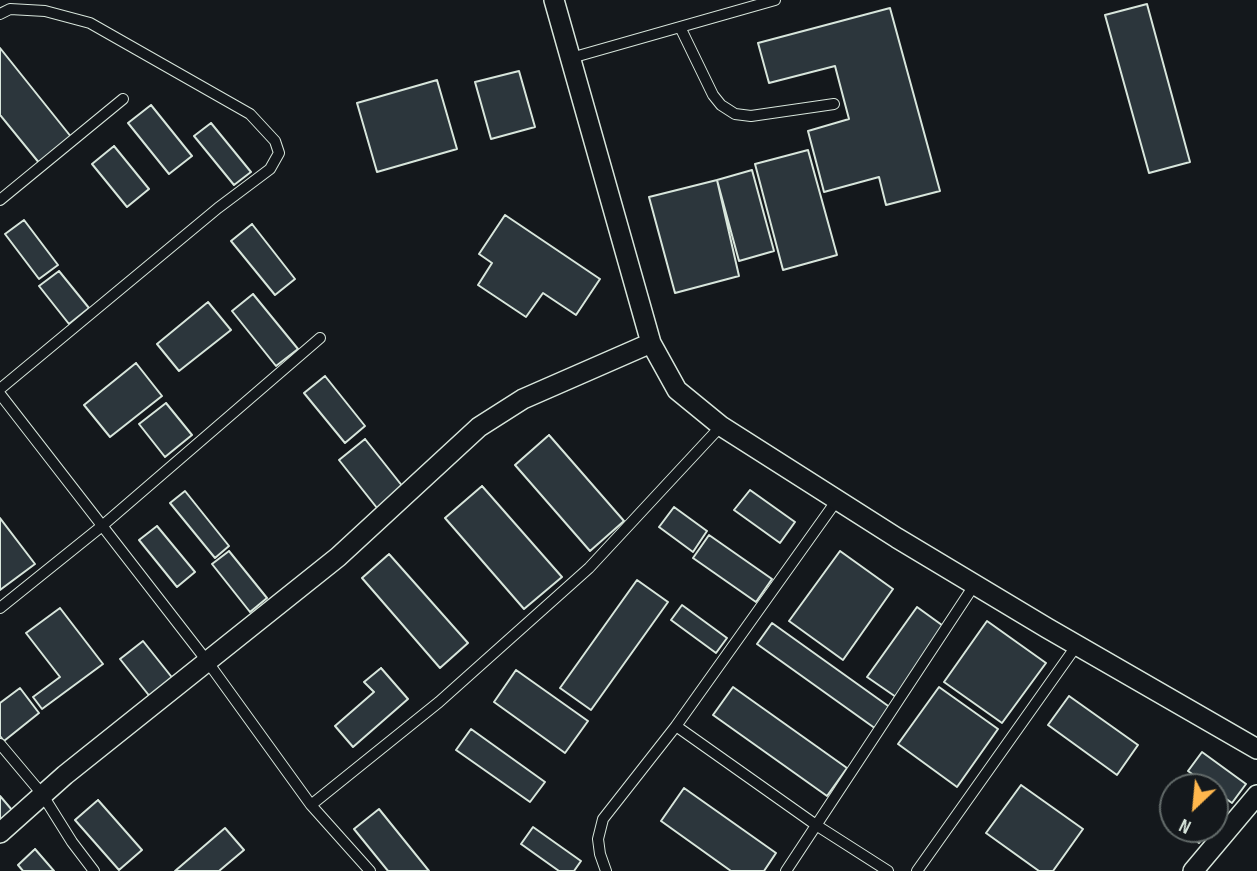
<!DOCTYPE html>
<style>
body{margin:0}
#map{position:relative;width:1257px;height:871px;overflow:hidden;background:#14181c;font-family:"Sofia Sans Condensed",sans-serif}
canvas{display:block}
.north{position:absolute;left:1159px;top:773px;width:70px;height:70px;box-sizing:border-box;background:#14181c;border:2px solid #626a69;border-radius:50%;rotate:206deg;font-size:19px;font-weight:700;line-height:28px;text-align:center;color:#d8e6dc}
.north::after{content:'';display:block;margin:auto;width:24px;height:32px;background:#ffb74d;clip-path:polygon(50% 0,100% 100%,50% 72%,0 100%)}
</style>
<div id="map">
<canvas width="1257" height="871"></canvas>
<div class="north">N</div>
</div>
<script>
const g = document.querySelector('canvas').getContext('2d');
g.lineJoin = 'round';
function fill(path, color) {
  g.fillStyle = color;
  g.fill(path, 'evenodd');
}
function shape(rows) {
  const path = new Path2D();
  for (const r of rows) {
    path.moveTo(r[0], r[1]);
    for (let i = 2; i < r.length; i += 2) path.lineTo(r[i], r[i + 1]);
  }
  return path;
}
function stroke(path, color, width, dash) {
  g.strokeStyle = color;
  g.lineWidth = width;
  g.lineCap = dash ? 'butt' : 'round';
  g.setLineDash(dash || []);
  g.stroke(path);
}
const building = shape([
 [1147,4,1190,162,1149,173,1105,15,1147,4],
 [890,8,940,191,886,205,879,177,824,192,808,131,849,119,835,66,769,83,758,43,890,8],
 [0,48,72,138,40,164,0,115,0,48],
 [519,71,535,127,491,139,475,82,519,71],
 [437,80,457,149,377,172,357,103,437,80],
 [151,105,192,156,169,174,128,123,151,105],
 [211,123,251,172,234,185,194,136,211,123],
 [114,146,149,189,127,207,92,164,114,146],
 [808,150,837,255,783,270,755,164,808,150],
 [752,170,774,251,739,261,717,180,752,170],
 [717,180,739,276,675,293,649,197,717,180],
 [505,215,600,279,576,315,543,293,526,317,478,285,492,263,479,254,505,215],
 [24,220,58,265,39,279,5,234,24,220],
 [252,224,295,279,275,295,231,241,252,224],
 [59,271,89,308,69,324,39,286,59,271],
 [253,294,298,349,276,366,232,311,253,294],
 [208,302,231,330,179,371,157,344,208,302],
 [136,363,162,396,110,437,84,405,136,363],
 [325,376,365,426,345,443,304,393,325,376],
 [166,403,192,435,165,457,139,424,166,403],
 [549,435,624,521,590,551,515,465,549,435],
 [365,439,407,492,381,513,339,460,365,439],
 [482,486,562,577,524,609,445,518,482,486],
 [750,490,795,522,780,543,734,510,750,490],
 [185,491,229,546,215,558,170,503,185,491],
 [674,507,707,531,693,552,659,527,674,507],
 [0,518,35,564,0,590,0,518],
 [157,526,195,572,177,587,139,540,157,526],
 [709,535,772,579,756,602,693,558,709,535],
 [229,551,267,598,250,612,212,564,229,551],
 [840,551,893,589,843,660,789,621,840,551],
 [389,554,468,643,440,668,362,578,389,554],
 [637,580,668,602,591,710,560,688,637,580],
 [682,605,727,638,716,653,671,620,682,605],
 [917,607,946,628,896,697,867,677,917,607],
 [60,608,103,664,42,709,33,697,60,677,26,633,60,608],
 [987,621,1046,663,1002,723,944,682,987,621],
 [772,623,891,708,876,729,757,644,772,623],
 [143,641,178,685,155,703,120,659,143,641],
 [381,668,408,699,353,747,335,726,374,692,364,682,381,668],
 [516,670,588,721,565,753,494,702,516,670],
 [733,687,847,768,827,796,713,715,733,687],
 [939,687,998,729,957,787,898,744,939,687],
 [20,688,39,713,4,741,0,736,0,703,20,688],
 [1069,696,1138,745,1117,775,1048,725,1069,696],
 [471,729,545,782,530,802,456,750,471,729],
 [1202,752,1246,784,1232,803,1215,791,1215,787,1210,787,1188,771,1202,752],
 [1021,785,1083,829,1053,871,1039,871,986,833,1021,785],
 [684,788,776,853,764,871,731,871,661,821,684,788],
 [0,796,12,810,0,821,0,796],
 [98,800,142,850,119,870,75,820,98,800],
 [379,809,429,871,388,871,354,829,379,809],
 [533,827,581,861,574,871,559,871,521,844,533,827],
 [225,828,244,850,219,871,175,871,225,828],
 [1180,829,1209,829,1199,843,1180,829],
 [35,849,54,871,23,871,18,865,35,849]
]);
fill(building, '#2c363c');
stroke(building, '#d8e6dc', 2);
const service = shape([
 [0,14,10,9,45,11,90,23,250,114,275,141,279,153,270,169,218,208,0,389],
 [680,27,713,95,721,105,735,114,751,116,834,104],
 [571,58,775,0],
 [0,200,123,99],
 [0,394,207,661,311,805,370,871],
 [0,608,102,526,320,338],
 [676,726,816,825,888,871],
 [0,744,42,794,72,842,94,871],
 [311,805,439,702,589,568,721,426],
 [606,871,600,854,598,839,603,819,676,726,837,500],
 [786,871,975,584],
 [917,871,1077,645]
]);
const minor = shape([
 [554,0,651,343,677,390,721,426,897,538,1047,628,1257,749],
 [0,833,65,775,338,557,479,427,523,399,651,343],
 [1193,871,1257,795]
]);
stroke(service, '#d8e6dc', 12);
stroke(minor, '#d8e6dc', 22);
stroke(service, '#14181c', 10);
stroke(minor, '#14181c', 19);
</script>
